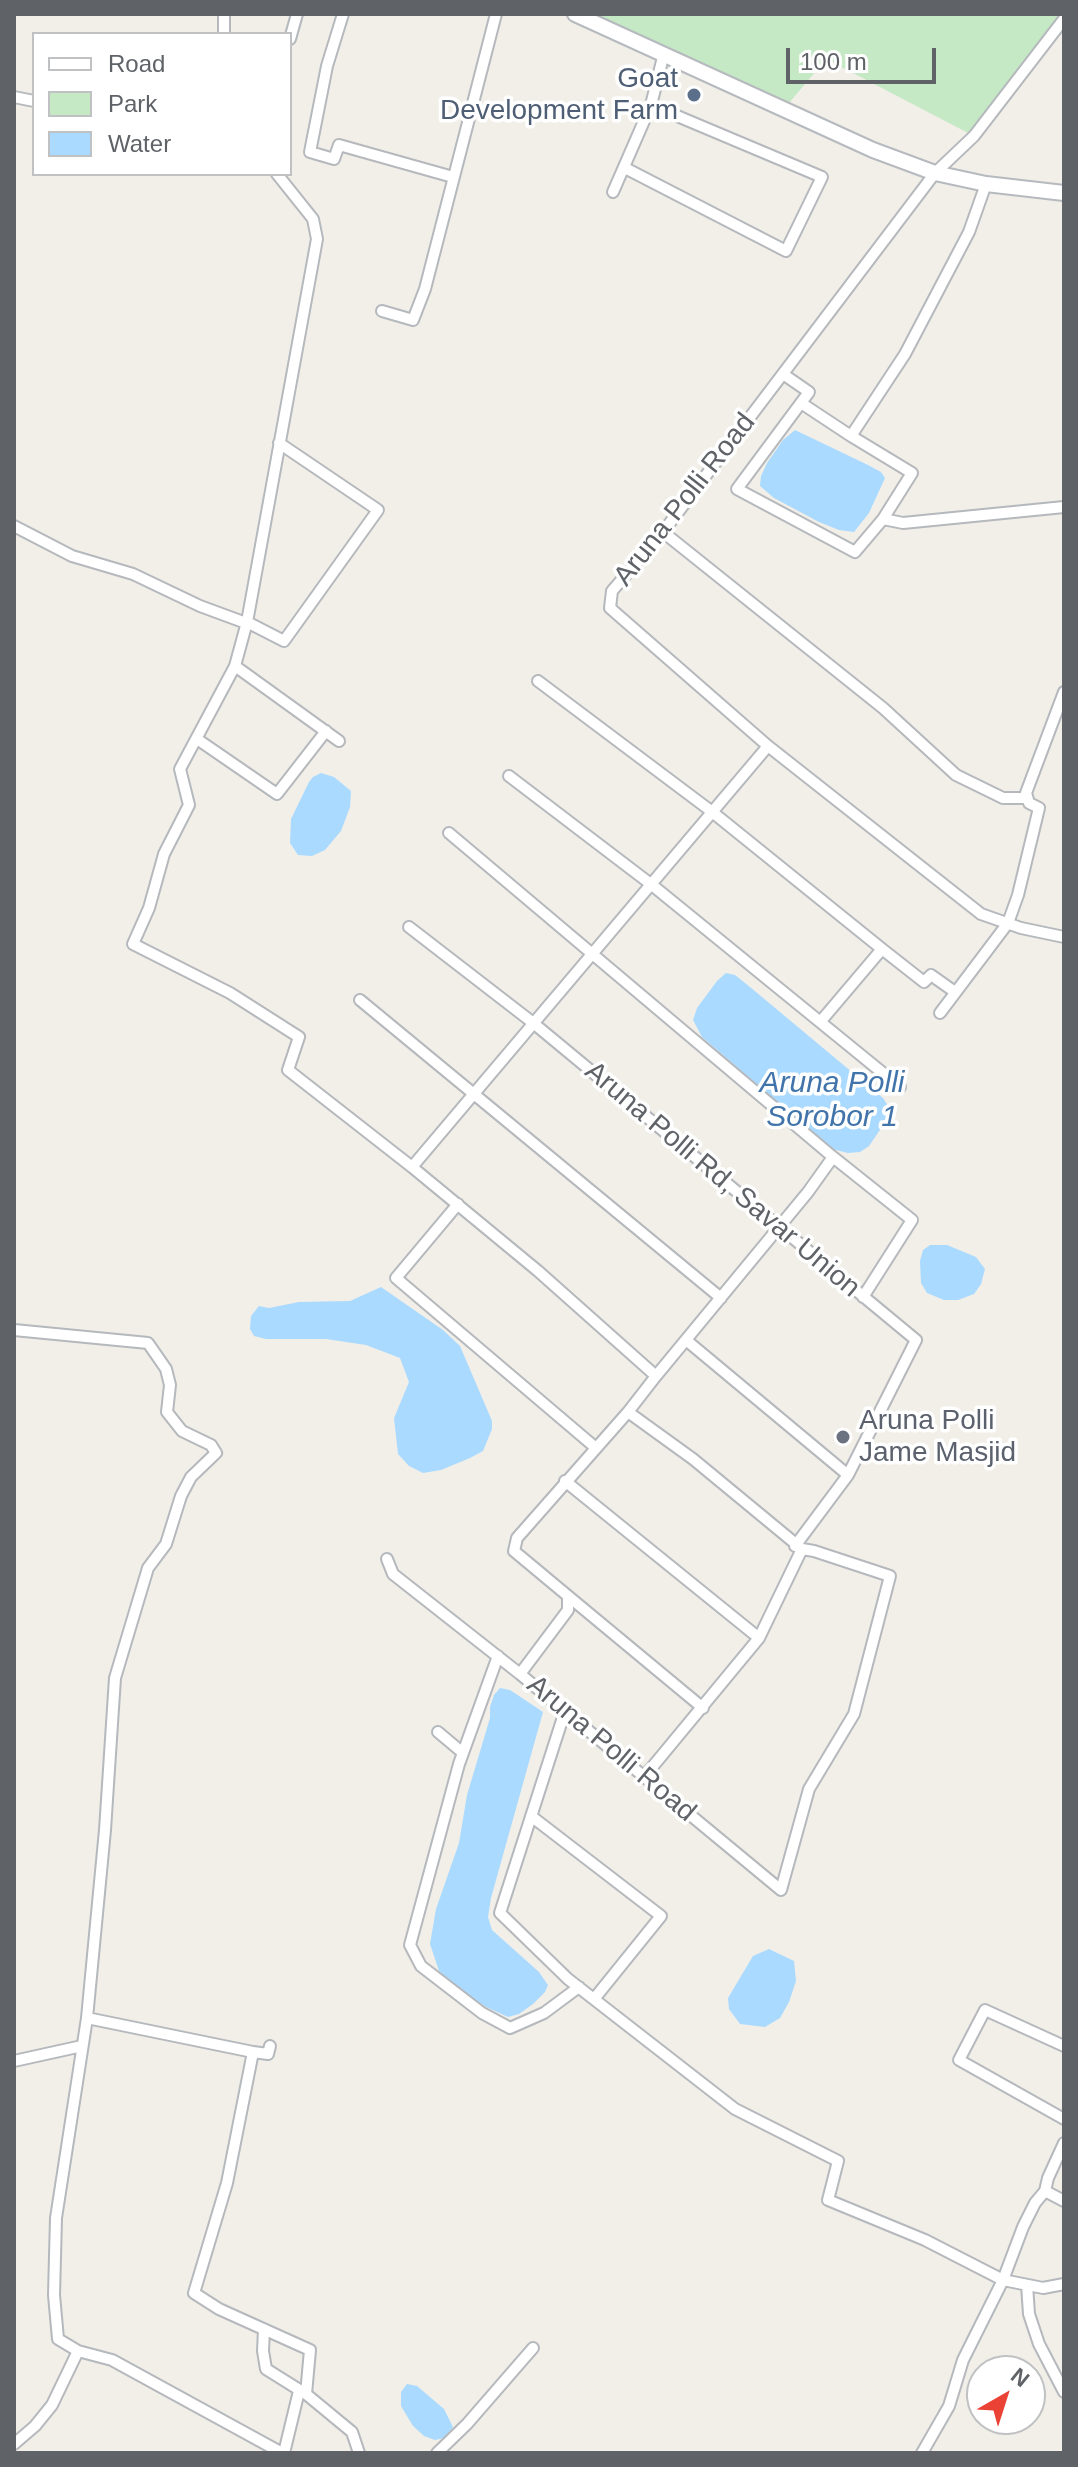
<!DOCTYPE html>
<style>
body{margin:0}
#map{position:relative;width:1078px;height:2467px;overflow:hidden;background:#f1efe8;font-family:Helvetica,sans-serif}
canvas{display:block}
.frame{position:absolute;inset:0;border:16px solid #5f6368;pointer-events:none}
.legend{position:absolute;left:32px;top:32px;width:260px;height:144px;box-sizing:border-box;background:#fff;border:2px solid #bfc1c3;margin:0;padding:10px 14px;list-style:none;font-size:24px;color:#5f6368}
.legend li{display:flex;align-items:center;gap:16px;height:40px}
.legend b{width:40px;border:2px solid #bfc1c3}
.north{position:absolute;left:966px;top:2355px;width:80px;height:80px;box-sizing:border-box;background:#fff;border:2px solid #bfc1c3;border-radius:50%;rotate:39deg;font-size:22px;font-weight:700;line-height:32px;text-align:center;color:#5f6368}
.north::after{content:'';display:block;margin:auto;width:28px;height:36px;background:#ea4335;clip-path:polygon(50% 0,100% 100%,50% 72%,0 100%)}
.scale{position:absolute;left:786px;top:48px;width:150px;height:36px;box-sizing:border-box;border:4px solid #5f6368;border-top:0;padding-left:10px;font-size:24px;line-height:28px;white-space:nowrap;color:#5f6368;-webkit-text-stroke:6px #fff;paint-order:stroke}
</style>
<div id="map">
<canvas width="1078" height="2467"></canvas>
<div class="frame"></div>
<ul class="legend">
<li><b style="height:10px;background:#fff"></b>Road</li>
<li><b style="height:22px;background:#c5e8c5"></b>Park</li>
<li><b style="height:22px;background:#aadaff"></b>Water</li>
</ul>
<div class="north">N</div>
<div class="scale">100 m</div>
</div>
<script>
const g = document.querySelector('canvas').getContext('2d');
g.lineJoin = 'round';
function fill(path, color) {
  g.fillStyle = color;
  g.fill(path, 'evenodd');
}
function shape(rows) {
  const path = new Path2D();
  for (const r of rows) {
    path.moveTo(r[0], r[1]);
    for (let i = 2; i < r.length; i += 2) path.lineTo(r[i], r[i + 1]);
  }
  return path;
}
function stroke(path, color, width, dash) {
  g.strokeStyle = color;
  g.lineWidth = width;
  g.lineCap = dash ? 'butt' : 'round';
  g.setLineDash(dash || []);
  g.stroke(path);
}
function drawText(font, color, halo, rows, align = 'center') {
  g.font = font + ' Helvetica,sans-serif';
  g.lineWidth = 7;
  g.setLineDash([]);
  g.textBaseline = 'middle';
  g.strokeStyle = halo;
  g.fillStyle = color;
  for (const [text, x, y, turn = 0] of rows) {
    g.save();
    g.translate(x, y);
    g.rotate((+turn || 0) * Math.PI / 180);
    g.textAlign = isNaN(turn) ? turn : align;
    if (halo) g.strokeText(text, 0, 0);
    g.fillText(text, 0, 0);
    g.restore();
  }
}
fill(shape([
 [573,14,1064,14,974,136,826,59,784,109]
]), '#c5e8c5');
fill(shape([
 [795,430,868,465,881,472,885,478,869,513,854,532,839,530,819,522,774,498,760,486,761,476,767,463,783,440],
 [321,773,334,777,351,791,350,807,341,831,325,850,312,856,298,855,290,843,291,819,309,782,313,777],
 [726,973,735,975,750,987,883,1098,888,1106,886,1121,869,1146,860,1152,848,1153,832,1149,702,1037,693,1020,697,1008,717,981],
 [930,1245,947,1245,976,1257,985,1269,981,1284,974,1294,958,1300,944,1300,927,1293,921,1283,920,1261,923,1250],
 [381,1287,443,1330,460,1346,492,1421,492,1429,483,1451,470,1458,441,1470,423,1473,409,1466,398,1454,394,1418,409,1382,400,1358,366,1345,326,1339,266,1339,254,1336,250,1329,251,1316,259,1306,269,1308,299,1302,350,1301],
 [500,1688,510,1690,543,1712,491,1898,488,1917,492,1930,539,1972,548,1985,545,1992,533,2004,519,2014,508,2017,486,2007,450,1983,439,1971,430,1944,436,1909,459,1843,467,1795,490,1718,490,1707,494,1695],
 [769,1949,794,1961,796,1981,789,2002,780,2018,765,2027,740,2024,729,2009,728,1998,753,1956],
 [407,2384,417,2386,444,2409,453,2427,444,2438,435,2440,424,2436,413,2426,401,2406,401,2392]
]), '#aadaff');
const minor = shape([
 [343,14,327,66,310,152,334,159,339,145,453,177],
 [224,33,224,14],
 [290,39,297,14],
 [14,97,34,101],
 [625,168,786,251,822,177,651,105],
 [277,174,313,219,317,239,247,622,235,666,180,769,189,805,164,854,149,908,133,944,230,993,299,1037,288,1070,412,1167],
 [986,184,969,232,905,354,851,436,912,473,883,519,903,523,1064,507],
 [613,192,651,105,664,53],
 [382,311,413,320,425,289,496,14],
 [783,374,809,392,737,489,855,552,883,519],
 [801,403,851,436],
 [14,526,72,556,133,574,200,606,246,623],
 [663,532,883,708,956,775,1003,798,1026,798],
 [247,622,284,641,378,510,279,443],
 [235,666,339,741],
 [538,681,711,811,882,949,821,1021],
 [197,739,277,794,326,731],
 [768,746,981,914,1021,928,1064,937],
 [509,776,652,885,900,1087],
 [449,833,833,1157,808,1192,656,1376],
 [409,927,532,1022,916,1340,848,1475],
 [882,949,924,982,931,975,955,992],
 [360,1000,721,1298],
 [940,1013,1008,923,1018,895,1039,808,1029,803,1026,793,1064,692],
 [833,1157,912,1220,863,1297],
 [458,1204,396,1278,596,1448],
 [14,1330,148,1343,166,1369,170,1385,167,1412,182,1431,211,1445,216,1453,191,1477,181,1496,166,1544,148,1568,115,1678,105,1830,87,2018,253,2052,227,2183,194,2293,219,2309,310,2350,306,2394,352,2432,359,2453],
 [686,1340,848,1475,795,1546],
 [628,1412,693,1459,802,1549,759,1638,644,1777],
 [565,1481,759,1638],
 [802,1549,814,1551,890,1576,854,1714,809,1789,781,1890,520,1674,568,1610,568,1596,514,1551,517,1538,628,1412,656,1376,538,1271,412,1167,768,746,610,608,612,591,663,532,935,173,974,136,1064,19],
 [387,1559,393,1574,520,1674],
 [568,1596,703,1708],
 [498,1656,459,1764,410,1945,421,1966,482,2013,510,2028,544,2013,579,1987],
 [565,1711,500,1913,568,1979,735,2109,838,2161,828,2200,925,2240,1003,2280,1043,2288,1064,2284],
 [438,1732,463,1753],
 [531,1816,661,1916,594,1999],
 [87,2018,56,2218,54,2295,58,2339,78,2351,112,2360,282,2453],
 [1064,2046,985,2010,959,2060,1064,2119],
 [253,2052,268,2054,270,2046],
 [14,2061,82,2046],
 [1064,2143,1048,2178,1045,2191,1064,2201],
 [1027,2285,1029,2314,1039,2344,1064,2392],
 [264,2329,263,2351,266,2369,306,2394],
 [14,2444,35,2426,52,2405,78,2351],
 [284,2453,299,2391],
 [437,2453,467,2424,533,2348],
 [922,2453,949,2406,963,2360,1003,2280,1023,2227,1035,2203,1045,2191]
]);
const secondary = shape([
 [575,14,873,150,935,173,986,184,1064,193]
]);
stroke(minor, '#b5b8bc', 14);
stroke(secondary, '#b6babf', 18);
stroke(minor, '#fff', 10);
stroke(secondary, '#fff', 14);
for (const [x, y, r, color] of [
 [694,95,8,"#5c6f8a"],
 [843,1437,8,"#6b7280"]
]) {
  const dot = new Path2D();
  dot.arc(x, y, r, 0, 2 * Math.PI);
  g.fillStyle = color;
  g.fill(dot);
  stroke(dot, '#fff', 3);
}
drawText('28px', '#4e5e75', '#fff', [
 ["Goat",678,79],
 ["Development Farm",678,111]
], 'right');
drawText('28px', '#5f6368', '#fff', [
 ["Aruna Polli Road",685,500,-52],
 ["Aruna Polli Rd, Savar Union",722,1180,40],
 ["Aruna Polli Road",611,1749,40]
]);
drawText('28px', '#5b616d', '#fff', [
 ["Aruna Polli",859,1421],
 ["Jame Masjid",859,1453]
], 'left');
drawText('italic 30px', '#4174aa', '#fff', [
 ["Aruna Polli",832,1084],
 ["Sorobor 1",832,1118]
]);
</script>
